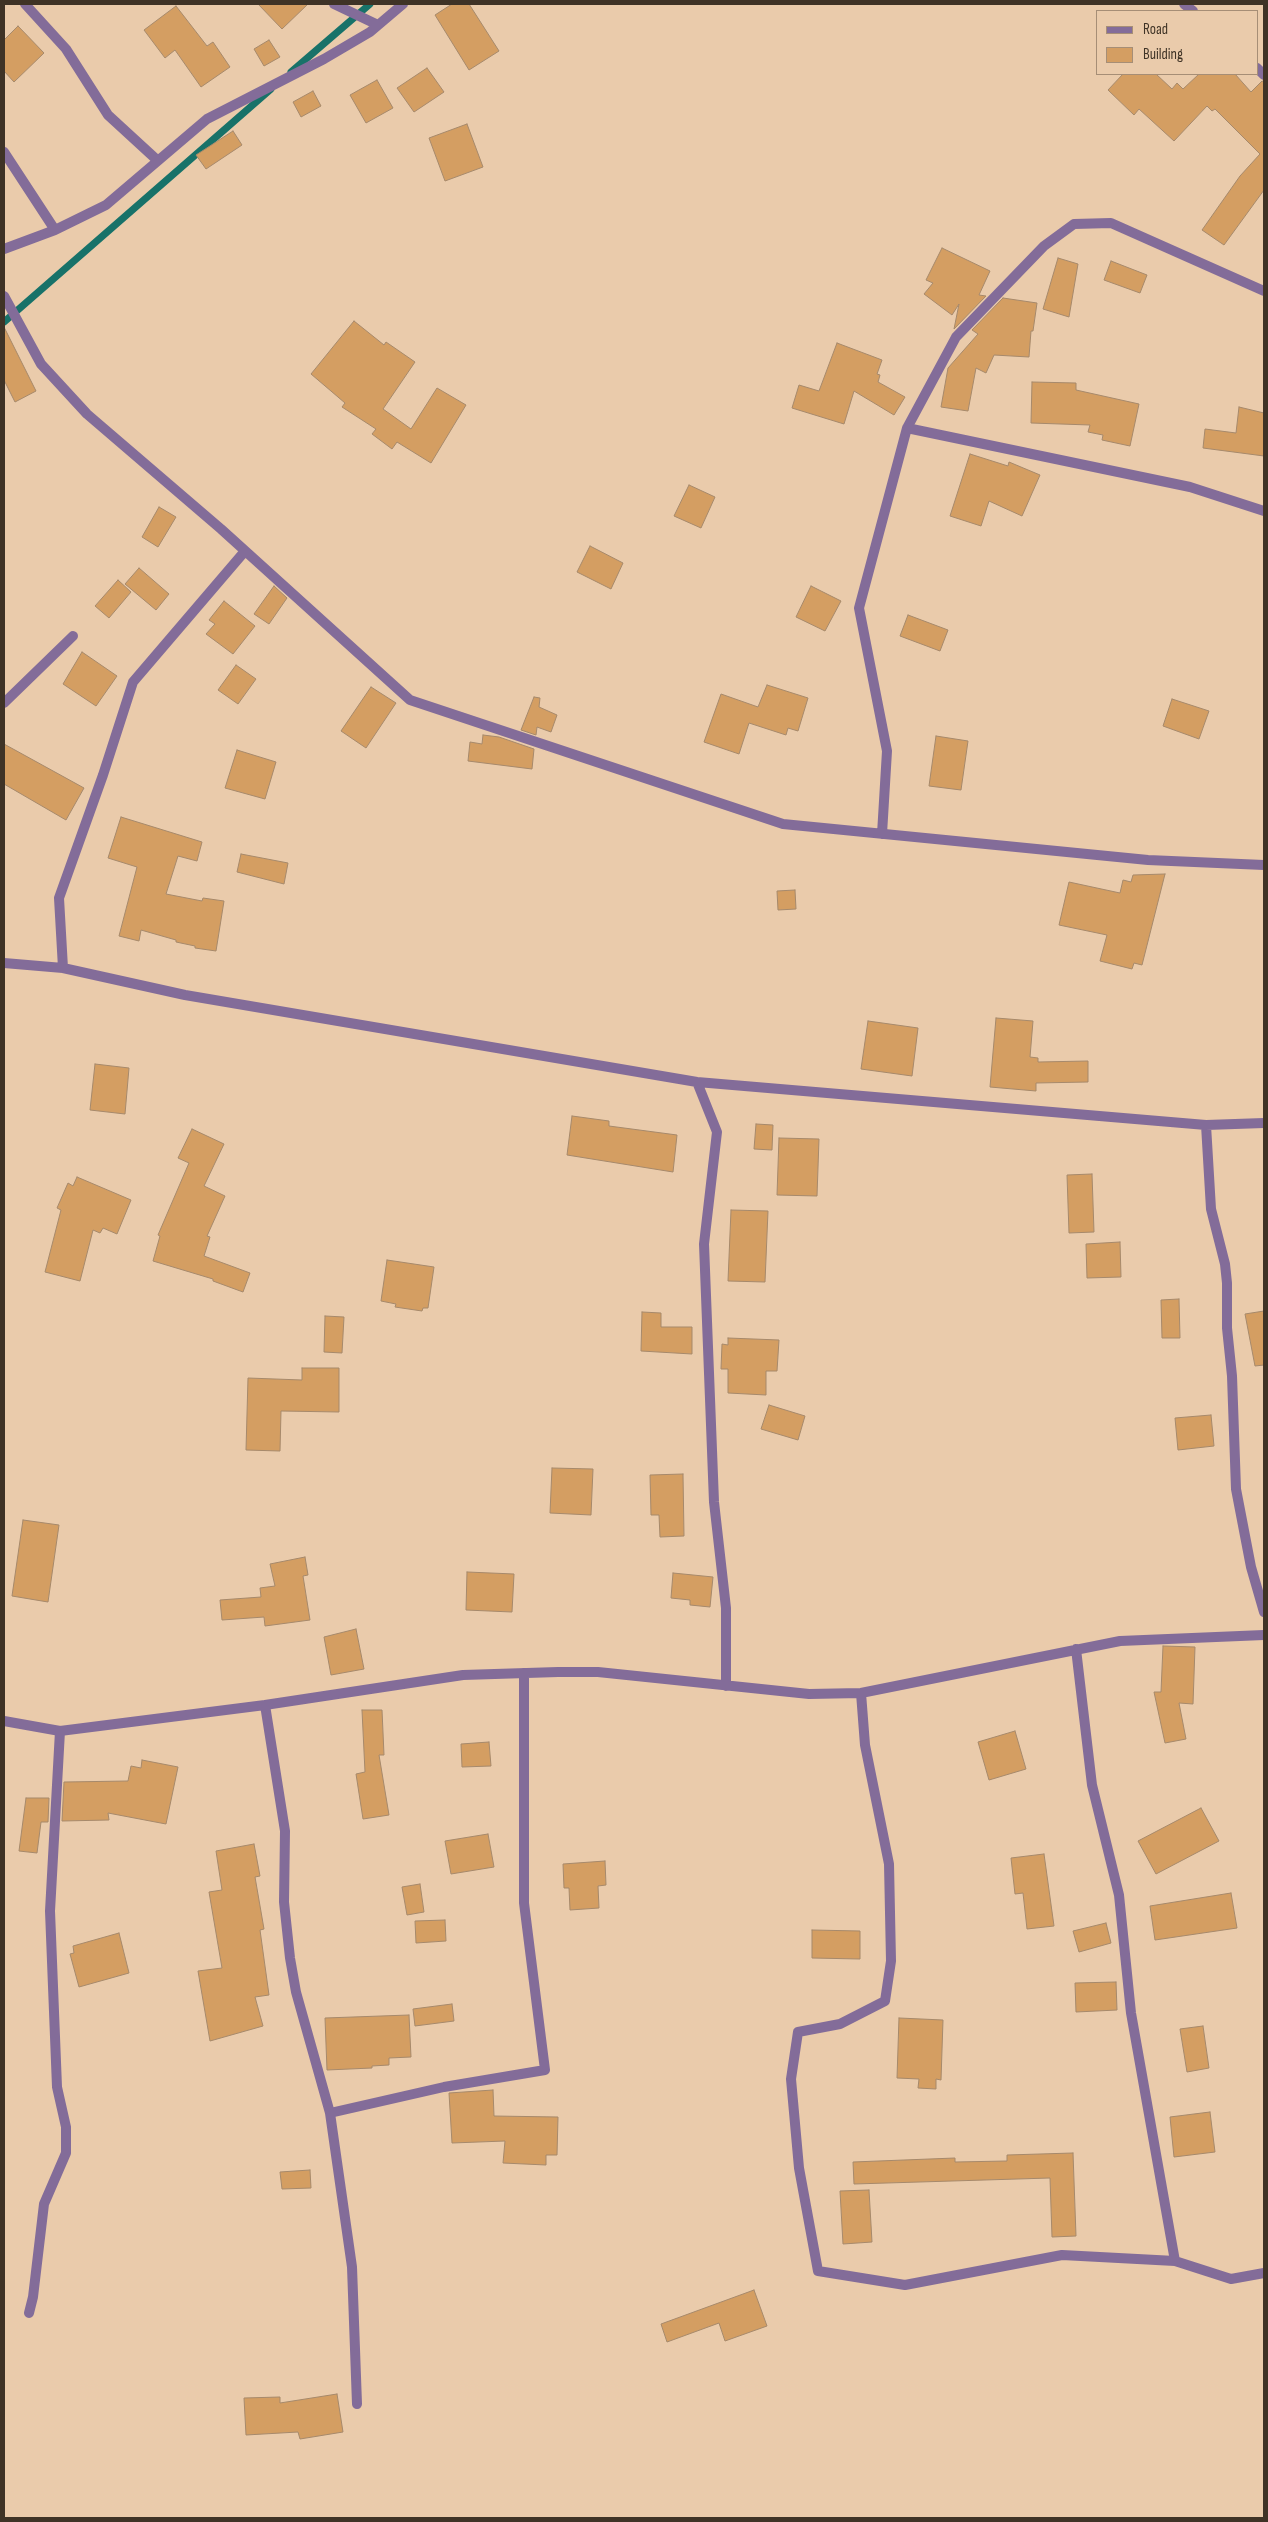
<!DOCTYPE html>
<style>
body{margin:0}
#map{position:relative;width:1268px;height:2522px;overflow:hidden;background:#eacbab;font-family:"Sofia Sans Condensed",sans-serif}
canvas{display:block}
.frame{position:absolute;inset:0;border:5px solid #3f3326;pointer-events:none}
.legend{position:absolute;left:1096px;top:10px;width:162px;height:65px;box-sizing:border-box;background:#eacbab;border:1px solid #a68e76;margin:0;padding:6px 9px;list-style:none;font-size:15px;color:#3f3326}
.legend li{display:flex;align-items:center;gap:10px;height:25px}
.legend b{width:25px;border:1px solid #a68e76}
</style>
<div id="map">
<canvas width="1268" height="2522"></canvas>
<div class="frame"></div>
<ul class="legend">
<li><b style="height:6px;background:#836c99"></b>Road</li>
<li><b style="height:14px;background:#d49e62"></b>Building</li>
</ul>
</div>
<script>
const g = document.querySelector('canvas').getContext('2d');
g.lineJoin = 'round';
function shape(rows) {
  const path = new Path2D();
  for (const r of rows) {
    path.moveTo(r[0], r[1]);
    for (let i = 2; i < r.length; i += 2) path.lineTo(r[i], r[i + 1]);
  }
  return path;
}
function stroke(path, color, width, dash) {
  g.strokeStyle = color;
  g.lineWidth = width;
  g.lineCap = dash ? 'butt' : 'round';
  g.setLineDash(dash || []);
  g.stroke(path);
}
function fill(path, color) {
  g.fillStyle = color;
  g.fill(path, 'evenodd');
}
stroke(shape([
 [291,72,370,4],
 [4,322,271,89]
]), '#187269', 7);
const building = shape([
 [258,4,308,4,282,29,258,4],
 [452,4,469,4,499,51,469,70,435,15,452,4],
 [176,6,207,46,213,42,230,67,201,87,175,50,165,58,144,30,176,6],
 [18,26,44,53,14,82,4,71,4,40,18,26],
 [269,40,280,57,264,66,254,49,269,40],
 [427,68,444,92,414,112,397,88,427,68],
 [1123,74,1156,74,1172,89,1177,83,1183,89,1199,74,1235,74,1251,92,1262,81,1264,82,1264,190,1224,245,1202,230,1240,176,1260,154,1215,109,1212,111,1207,106,1174,141,1139,109,1134,115,1108,90,1123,74],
 [377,80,393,108,366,123,350,95,377,80],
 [313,91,321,106,301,117,293,102,313,91],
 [467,124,483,167,445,181,429,138,467,124],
 [233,131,242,145,206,169,196,155,233,131],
 [942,248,990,271,979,295,986,296,954,329,959,304,952,315,924,294,933,283,926,280,942,248],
 [1058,258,1078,264,1069,317,1043,309,1058,258],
 [1111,261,1147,275,1140,293,1104,280,1111,261],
 [1003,298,1037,303,1033,331,1031,331,1029,357,994,355,986,373,976,368,968,411,941,407,948,368,978,334,972,330,1003,298],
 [354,321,384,345,386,342,415,362,383,409,411,429,437,388,466,405,431,463,397,442,392,449,372,434,376,429,342,407,345,403,311,374,354,321],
 [4,327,36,391,15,402,4,380,4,327],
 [837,343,882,360,877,374,880,375,878,382,905,397,894,415,854,391,844,424,792,408,799,385,819,391,837,343],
 [1032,382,1076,383,1076,390,1139,404,1130,446,1102,440,1103,435,1088,432,1090,425,1031,423,1032,382],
 [1239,407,1264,413,1264,456,1203,448,1205,429,1236,433,1239,407],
 [970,454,1008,466,1009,462,1040,475,1022,516,989,501,981,526,950,516,970,454],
 [689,485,715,497,701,528,674,516,689,485],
 [159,507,176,517,158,547,142,537,159,507],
 [590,546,623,563,611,589,577,572,590,546],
 [139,568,169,594,156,610,125,584,139,568],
 [118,580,131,592,109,618,95,606,118,580],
 [274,586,287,598,269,624,254,614,274,586],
 [811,586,841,601,825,631,796,617,811,586],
 [224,601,255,626,233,654,206,634,215,624,209,620,224,601],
 [908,615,948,630,940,651,900,636,908,615],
 [82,652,117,676,96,706,63,684,82,652],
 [236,665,256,679,238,704,218,690,236,665],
 [767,685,808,698,798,731,788,728,786,735,749,723,739,754,704,742,721,694,758,707,767,685],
 [371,687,396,703,366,748,341,731,371,687],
 [534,697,540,698,539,707,557,715,551,732,537,727,536,735,521,730,534,697],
 [1172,699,1209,711,1199,739,1163,726,1172,699],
 [483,735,499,737,534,749,532,769,468,761,470,742,482,744,483,735],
 [936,736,968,741,961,790,929,786,936,736],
 [4,744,84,788,66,820,4,784,4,744],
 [237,750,276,762,265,799,225,788,237,750],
 [121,817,202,842,197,861,178,856,166,894,202,901,203,898,224,901,216,951,195,948,195,946,176,942,176,940,141,930,139,941,119,936,137,867,108,858,121,817],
 [241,854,288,863,284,884,237,872,241,854],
 [1165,874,1142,965,1134,963,1132,969,1100,961,1107,935,1059,925,1069,882,1120,893,1123,880,1131,882,1133,875,1165,874],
 [795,890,796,909,778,910,777,891,795,890],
 [996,1018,1033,1021,1030,1057,1038,1058,1038,1062,1088,1061,1088,1082,1036,1083,1036,1091,990,1087,996,1018],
 [868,1021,918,1028,912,1076,861,1069,868,1021],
 [95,1064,129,1068,125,1114,90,1110,95,1064],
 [572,1116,609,1121,609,1126,677,1135,673,1172,567,1155,572,1116],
 [756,1124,773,1125,772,1150,754,1149,756,1124],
 [192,1129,224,1144,204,1186,225,1196,207,1236,210,1237,204,1256,250,1273,243,1292,213,1281,213,1279,153,1261,160,1236,158,1235,189,1163,178,1158,192,1129],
 [779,1138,819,1139,817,1196,777,1195,779,1138],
 [1092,1174,1094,1232,1069,1233,1067,1175,1092,1174],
 [77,1177,131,1200,117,1234,103,1228,100,1233,93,1230,80,1281,45,1272,61,1210,57,1208,68,1183,73,1186,77,1177],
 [731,1210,768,1211,765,1282,728,1281,731,1210],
 [1120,1242,1121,1277,1087,1278,1086,1244,1120,1242],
 [387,1260,434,1267,428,1308,423,1308,422,1311,395,1307,396,1304,381,1301,387,1260],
 [1179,1299,1180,1338,1162,1338,1161,1300,1179,1299],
 [1264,1311,1264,1365,1255,1366,1245,1314,1264,1311],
 [642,1312,661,1313,661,1327,692,1327,692,1354,641,1351,642,1312],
 [325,1316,344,1317,342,1353,324,1352,325,1316],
 [728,1338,779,1340,777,1371,766,1371,766,1395,728,1393,728,1369,721,1369,722,1344,728,1345,728,1338],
 [302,1368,339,1368,339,1412,281,1411,280,1451,246,1450,248,1378,302,1380,302,1368],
 [769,1405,805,1416,798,1440,761,1429,769,1405],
 [1211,1415,1214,1446,1178,1450,1175,1418,1211,1415],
 [552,1468,593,1469,591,1515,550,1513,552,1468],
 [683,1474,684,1536,660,1537,659,1515,651,1515,650,1475,683,1474],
 [23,1520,59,1525,48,1602,12,1596,23,1520],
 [305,1557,308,1575,303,1576,310,1620,265,1626,264,1617,222,1620,220,1600,261,1597,260,1588,275,1586,270,1564,305,1557],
 [467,1572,514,1574,512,1612,466,1610,467,1572],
 [673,1573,713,1577,710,1607,690,1605,690,1600,671,1598,673,1573],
 [356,1629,364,1669,331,1675,324,1637,356,1629],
 [1163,1646,1195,1647,1193,1704,1179,1703,1186,1739,1165,1743,1154,1692,1161,1692,1163,1646],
 [362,1710,382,1710,384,1755,379,1755,389,1815,363,1819,356,1774,365,1772,362,1710],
 [1015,1731,1026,1769,989,1780,978,1742,1015,1731],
 [489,1742,491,1766,462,1767,461,1744,489,1742],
 [142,1760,178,1767,166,1824,108,1813,109,1820,62,1821,64,1782,128,1781,131,1766,141,1768,142,1760],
 [26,1798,49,1798,48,1822,41,1822,37,1853,19,1851,26,1798],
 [1201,1808,1219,1841,1156,1874,1138,1841,1201,1808],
 [488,1834,494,1867,451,1874,445,1841,488,1834],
 [254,1844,260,1876,255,1877,264,1929,260,1930,269,1995,255,1997,263,2026,210,2041,198,1971,222,1968,209,1892,222,1890,216,1851,254,1844],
 [1044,1854,1054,1926,1027,1929,1023,1893,1015,1894,1011,1858,1044,1854],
 [605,1861,606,1885,598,1886,599,1908,570,1910,569,1888,564,1888,563,1864,605,1861],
 [420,1884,424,1912,407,1915,402,1887,420,1884],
 [1231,1893,1237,1928,1155,1940,1150,1906,1231,1893],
 [445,1920,446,1941,416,1943,415,1921,445,1920],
 [1106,1923,1111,1943,1079,1952,1073,1931,1106,1923],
 [812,1930,860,1931,860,1959,812,1958,812,1930],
 [119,1933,129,1973,79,1987,70,1954,74,1953,73,1946,119,1933],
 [1116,1982,1117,2010,1076,2012,1075,1983,1116,1982],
 [452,2004,454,2021,415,2026,413,2009,452,2004],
 [409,2015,411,2057,389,2058,389,2065,372,2066,372,2068,327,2070,325,2018,409,2015],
 [899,2018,943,2020,941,2080,936,2079,936,2089,918,2088,919,2079,897,2078,899,2018],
 [1203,2026,1209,2068,1187,2072,1180,2029,1203,2026],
 [493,2090,494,2116,558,2117,557,2155,546,2155,546,2165,503,2163,505,2141,452,2143,449,2093,493,2090],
 [1210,2112,1215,2152,1174,2157,1170,2117,1210,2112],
 [1073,2153,1076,2236,1052,2237,1050,2178,854,2184,853,2162,955,2158,955,2162,1007,2161,1007,2155,1073,2153],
 [310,2170,311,2188,282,2189,280,2172,310,2170],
 [869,2190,872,2242,843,2244,840,2191,869,2190],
 [754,2290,767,2326,725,2341,719,2323,667,2342,661,2324,754,2290],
 [337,2394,343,2432,300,2439,298,2432,246,2435,244,2398,280,2397,280,2403,337,2394]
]);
fill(building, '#d49e62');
stroke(building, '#a6896b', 1);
stroke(shape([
 [25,4,66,49,108,115,157,160],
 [334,4,378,25],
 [1184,4,1193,11],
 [1257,68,1264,75],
 [4,152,55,230],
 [4,249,55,230,106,205,207,119,324,59,370,32,403,4],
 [4,296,41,364,87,414,221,529,410,700,783,824,1148,860,1264,865],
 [907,428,1190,487,1264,511],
 [4,703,73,636],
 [882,834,887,751,859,608,907,428,956,337,1044,246,1074,224,1111,223,1264,291],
 [4,963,63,968,185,995,697,1082,1206,1125,1264,1123],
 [63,968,59,898,103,775,133,682,245,551],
 [697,1082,717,1132,704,1244,714,1502,726,1608,726,1686],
 [1206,1125,1211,1209,1225,1264,1227,1283,1227,1328,1232,1376,1236,1489,1251,1567,1264,1612],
 [1076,1649,1092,1785,1119,1895,1131,2013,1175,2261],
 [861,1693,865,1745,889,1864,891,1961,885,2001,840,2024,798,2032,791,2079,799,2168,818,2271,905,2285,1062,2255,1175,2261,1231,2279,1264,2273],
 [265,1705,463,1675,558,1672,598,1672,809,1694,861,1693,1120,1641,1264,1635],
 [4,1721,60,1731,265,1705,285,1831,284,1902,290,1958,296,1992,330,2113,352,2267,357,2404],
 [330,2113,444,2087,545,2070,524,1903,524,1673],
 [29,2313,33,2297,44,2204,66,2153,66,2127,57,2087,50,1911,60,1731]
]), '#836c99', 10);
</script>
